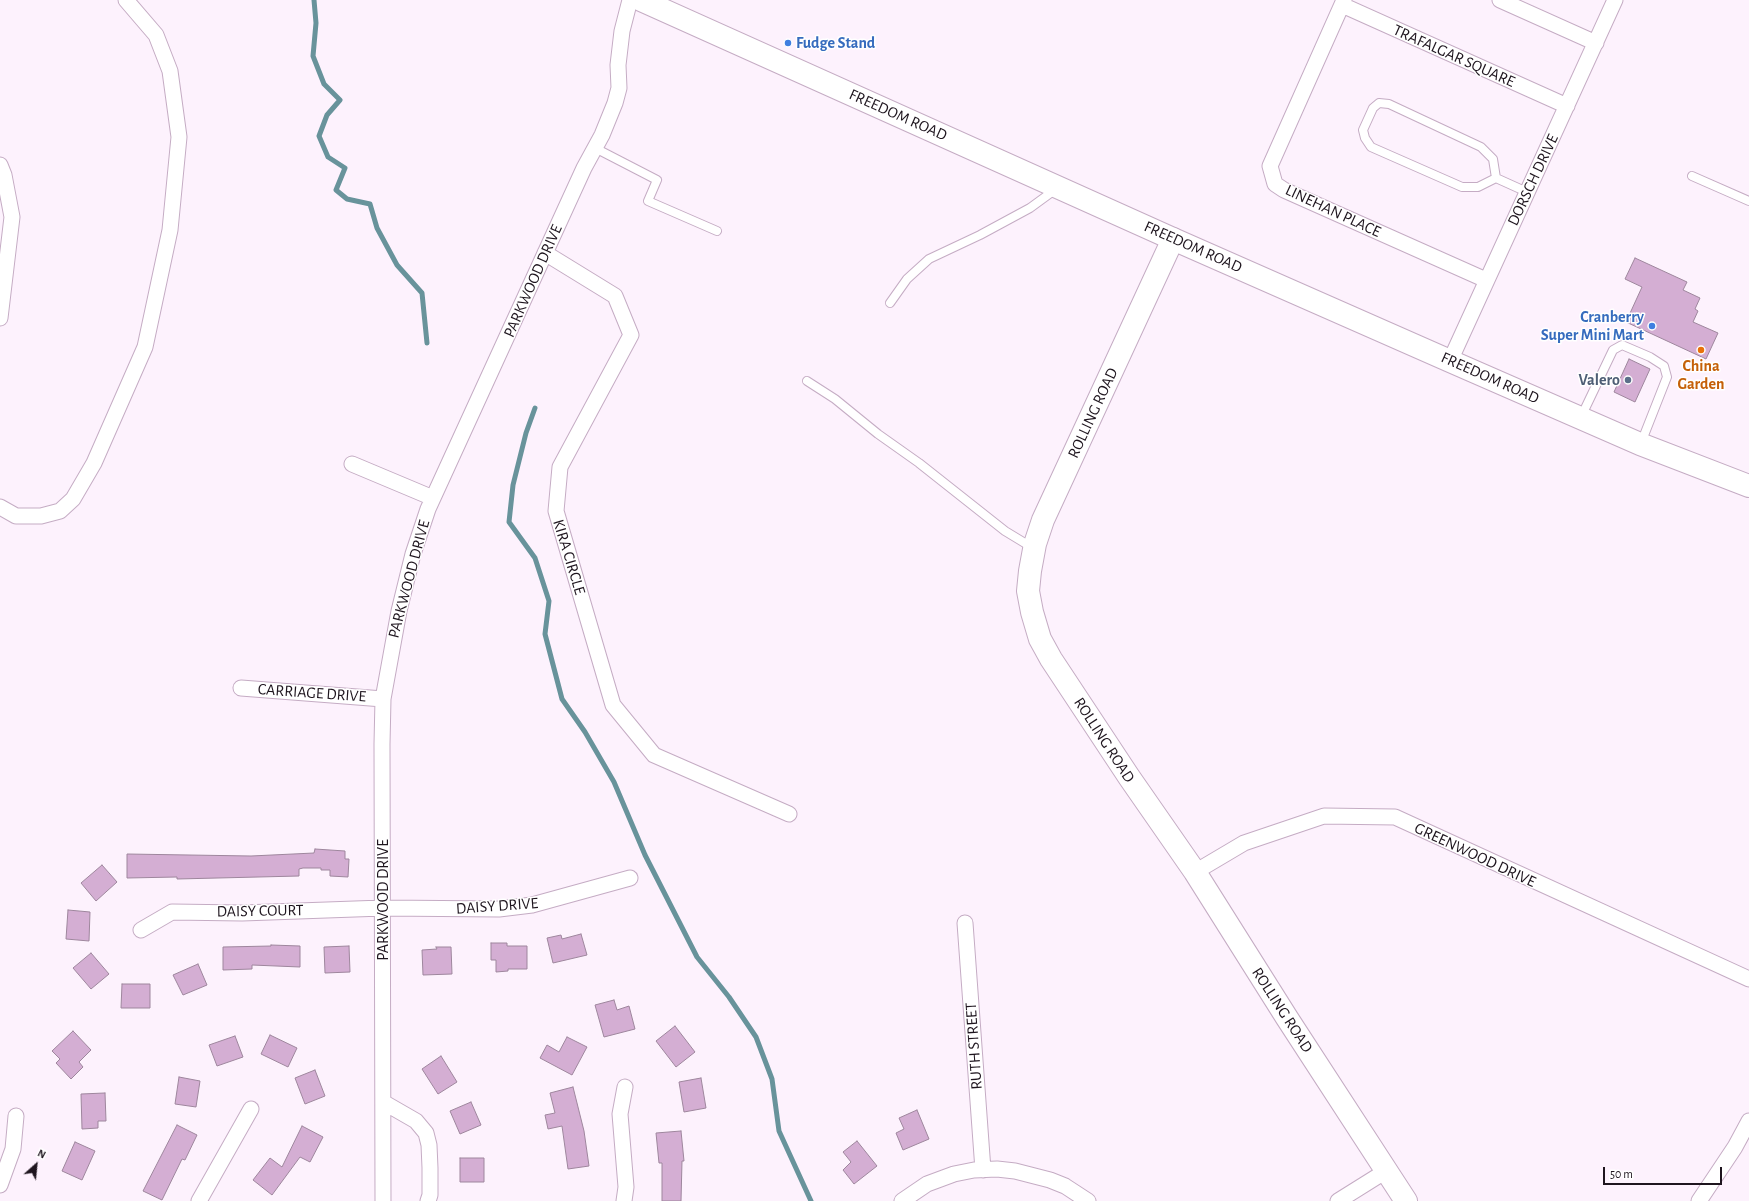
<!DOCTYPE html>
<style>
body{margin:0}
#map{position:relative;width:1749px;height:1201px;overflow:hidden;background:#fdf2fd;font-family:"Alegreya Sans",sans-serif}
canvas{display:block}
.north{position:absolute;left:16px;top:1145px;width:40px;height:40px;-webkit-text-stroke:3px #fff;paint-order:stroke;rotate:27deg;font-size:11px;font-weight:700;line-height:16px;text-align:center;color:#1e151e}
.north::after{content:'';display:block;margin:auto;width:14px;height:18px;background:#1e151e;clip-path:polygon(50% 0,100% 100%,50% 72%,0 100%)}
.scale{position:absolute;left:1603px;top:1167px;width:119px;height:18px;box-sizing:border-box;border:2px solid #1e151e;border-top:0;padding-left:5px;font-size:12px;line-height:14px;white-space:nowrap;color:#1e151e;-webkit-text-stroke:3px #fff;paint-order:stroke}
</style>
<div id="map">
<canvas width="1749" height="1201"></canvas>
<div class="north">N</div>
<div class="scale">50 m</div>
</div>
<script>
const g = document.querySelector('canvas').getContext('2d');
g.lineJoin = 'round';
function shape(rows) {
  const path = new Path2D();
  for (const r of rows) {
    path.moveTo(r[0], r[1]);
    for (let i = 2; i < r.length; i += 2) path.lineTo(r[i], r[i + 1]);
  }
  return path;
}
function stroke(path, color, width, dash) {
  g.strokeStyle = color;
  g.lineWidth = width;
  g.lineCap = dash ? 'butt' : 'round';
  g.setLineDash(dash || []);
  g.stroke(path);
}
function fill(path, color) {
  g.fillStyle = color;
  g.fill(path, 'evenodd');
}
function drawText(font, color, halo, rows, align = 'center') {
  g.font = font + ' "Alegreya Sans",sans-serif';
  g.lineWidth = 3;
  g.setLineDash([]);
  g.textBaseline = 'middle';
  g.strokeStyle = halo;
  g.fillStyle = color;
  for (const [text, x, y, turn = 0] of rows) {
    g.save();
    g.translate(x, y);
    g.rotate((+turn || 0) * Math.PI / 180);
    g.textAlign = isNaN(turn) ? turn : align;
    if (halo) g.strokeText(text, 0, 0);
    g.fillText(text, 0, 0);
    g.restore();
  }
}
stroke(shape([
 [314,0,316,23,313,56,324,84,340,100,327,115,319,136,328,157,345,168,336,190,347,199,370,204,377,228,397,265,422,293,427,343],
 [535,408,526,433,513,485,509,522,535,558,549,601,545,634,562,699,585,732,614,782,645,855,697,957,729,997,756,1037,772,1079,779,1131,811,1201]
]), '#68939b', 5);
const building = shape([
 [1635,258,1687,282,1683,290,1700,298,1695,309,1698,311,1693,322,1718,333,1706,359,1626,322,1642,287,1625,279,1635,258],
 [1629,359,1650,369,1635,402,1614,392,1629,359],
 [315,849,345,851,345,859,349,859,348,877,330,876,330,870,321,870,321,868,303,868,299,869,299,876,177,879,177,877,127,878,127,854,251,856,314,853,315,849],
 [102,865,117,882,96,901,81,883,102,865],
 [68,910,90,912,89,941,66,939,68,910],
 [581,934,587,955,553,963,547,938,561,935,562,939,581,934],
 [491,943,507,943,507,946,527,946,527,969,508,969,508,971,496,972,496,960,491,960,491,943],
 [271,945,300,946,300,967,252,965,252,969,223,970,223,947,271,946,271,945],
 [349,946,350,972,325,973,324,947,349,946],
 [436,947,451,947,452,974,423,975,422,950,437,949,436,947],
 [91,953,109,974,91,989,73,968,91,953],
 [198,964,207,985,183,995,173,975,198,964],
 [122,984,150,984,150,1008,121,1008,122,984],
 [614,1000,617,1010,629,1006,635,1029,604,1037,595,1005,614,1000],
 [675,1026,695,1052,676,1067,656,1041,675,1026],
 [73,1031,91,1050,79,1062,83,1067,71,1079,56,1063,60,1059,52,1051,73,1031],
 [270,1035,297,1048,288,1067,261,1054,270,1035],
 [235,1036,243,1057,217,1066,209,1045,235,1036],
 [567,1037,587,1047,572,1075,540,1058,547,1045,559,1052,567,1037],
 [441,1056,457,1082,438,1094,422,1069,441,1056],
 [315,1070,325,1096,305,1104,295,1078,315,1070],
 [179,1077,200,1081,196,1107,175,1104,179,1077],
 [701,1078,706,1108,684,1112,679,1082,701,1078],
 [573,1087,584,1131,589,1166,568,1169,562,1126,548,1129,545,1115,555,1113,550,1093,573,1087],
 [105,1093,106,1121,98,1121,98,1128,82,1129,81,1094,105,1093],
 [471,1102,481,1125,460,1134,450,1111,471,1102],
 [917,1110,929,1139,903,1150,896,1133,904,1129,899,1118,917,1110],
 [177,1125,197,1135,185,1160,182,1159,162,1200,143,1191,177,1125],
 [302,1126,323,1137,310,1162,300,1157,272,1195,253,1180,270,1158,282,1167,302,1126],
 [681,1131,684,1161,682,1161,681,1201,662,1201,662,1163,659,1163,656,1133,681,1131],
 [857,1141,877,1166,854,1184,843,1170,851,1162,843,1152,857,1141],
 [75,1142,95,1151,82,1180,62,1171,75,1142],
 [460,1158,484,1158,484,1182,460,1182,460,1158]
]);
fill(building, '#d4aed3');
stroke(building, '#9e869d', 1);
const lane = shape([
 [595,148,657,180,648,201,717,231],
 [1692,176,1749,201],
 [1496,178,1478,187,1462,187,1371,147,1365,138,1363,130,1373,108,1379,103,1389,104,1481,147,1493,159,1496,178,1527,192],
 [890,303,907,279,929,259,980,235,1030,208,1056,189],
 [807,381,835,399,878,434,919,463,1005,531,1033,548],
 [1581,417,1613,350,1622,345,1650,357,1664,366,1667,377,1641,443]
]);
const street = shape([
 [1344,0,1270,166,1275,184,1284,190,1486,280],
 [1500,0,1596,43],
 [1342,5,1567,106],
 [0,165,4,175,12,217,0,318],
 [545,253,615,296,631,335,560,467,556,511,613,705,654,755,789,814],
 [1450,361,1615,0],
 [352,464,433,498],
 [0,507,16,516,41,516,60,511,73,499,94,463,145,347,170,230,179,137,170,71,156,35,126,0],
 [241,688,383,699],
 [1195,872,1244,843,1324,816,1395,817,1749,979],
 [965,923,983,1170],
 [141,930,172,912,242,913,383,908,499,909,532,905,630,878],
 [383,1102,416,1121,426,1133,429,1145,430,1168,430,1195,428,1201],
 [0,1185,13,1149,16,1116],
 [199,1201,251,1109],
 [383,1201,382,744,383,699,399,611,413,554,428,509,584,168,602,135,615,103,619,88,618,65,622,31,630,0],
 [624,1201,626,1187,620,1114,625,1087],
 [902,1201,927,1184,954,1174,974,1170,997,1169,1015,1171,1050,1180,1065,1186,1088,1201],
 [1338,1201,1386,1171],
 [1699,1201,1735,1147,1749,1121]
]);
const secondary = shape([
 [1173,239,1043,520,1035,544,1030,571,1028,591,1032,612,1040,639,1051,659,1129,777,1195,872,1287,1018,1406,1201]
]);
const primary = shape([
 [641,0,1173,239,1450,361,1640,444,1749,486]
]);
stroke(lane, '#c5acc4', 10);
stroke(street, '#c5acc4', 17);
stroke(secondary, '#c5acc4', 24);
stroke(primary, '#c5acc4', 24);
stroke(lane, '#fff', 8);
stroke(street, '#fff', 15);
stroke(secondary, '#fff', 22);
stroke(primary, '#fff', 22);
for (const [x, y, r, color] of [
 [788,43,4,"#3f7fe0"],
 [1652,326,4,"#3f7fe0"],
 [1701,350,4,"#e8710a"],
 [1628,380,4,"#5c6f8a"]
]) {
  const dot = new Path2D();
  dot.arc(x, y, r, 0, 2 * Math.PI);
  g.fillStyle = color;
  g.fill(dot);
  stroke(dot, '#fff', 1.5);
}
drawText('bold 16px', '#366cbe', '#fff', [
 ["Fudge Stand",796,43],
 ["Cranberry",1644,317,"right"],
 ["Super Mini Mart",1644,335,"right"]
], 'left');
drawText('16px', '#1e151e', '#fff', [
 ["TRAFALGAR SQUARE",1454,56,24],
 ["FREEDOM ROAD",898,115,24],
 ["DORSCH DRIVE",1533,180,-65],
 ["LINEHAN PLACE",1333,211,25],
 ["FREEDOM ROAD",1193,247,24],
 ["PARKWOOD DRIVE",533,281,-66],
 ["FREEDOM ROAD",1490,378,24],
 ["ROLLING ROAD",1093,413,-65],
 ["KIRA CIRCLE",569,557,73],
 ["PARKWOOD DRIVE",409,579,-75],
 ["CARRIAGE DRIVE",312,693,4],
 ["ROLLING ROAD",1104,740,57],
 ["GREENWOOD DRIVE",1475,855,25],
 ["PARKWOOD DRIVE",383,900,-90],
 ["DAISY DRIVE",497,906,-4],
 ["DAISY COURT",260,911,-1],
 ["ROLLING ROAD",1282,1010,57],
 ["RUTH STREET",974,1046,-94]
]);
drawText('bold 16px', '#c56008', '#fff', [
 ["China",1701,366],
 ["Garden",1701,384]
]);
drawText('bold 16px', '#4e5e75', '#fff', [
 ["Valero",1620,380]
], 'right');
</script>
